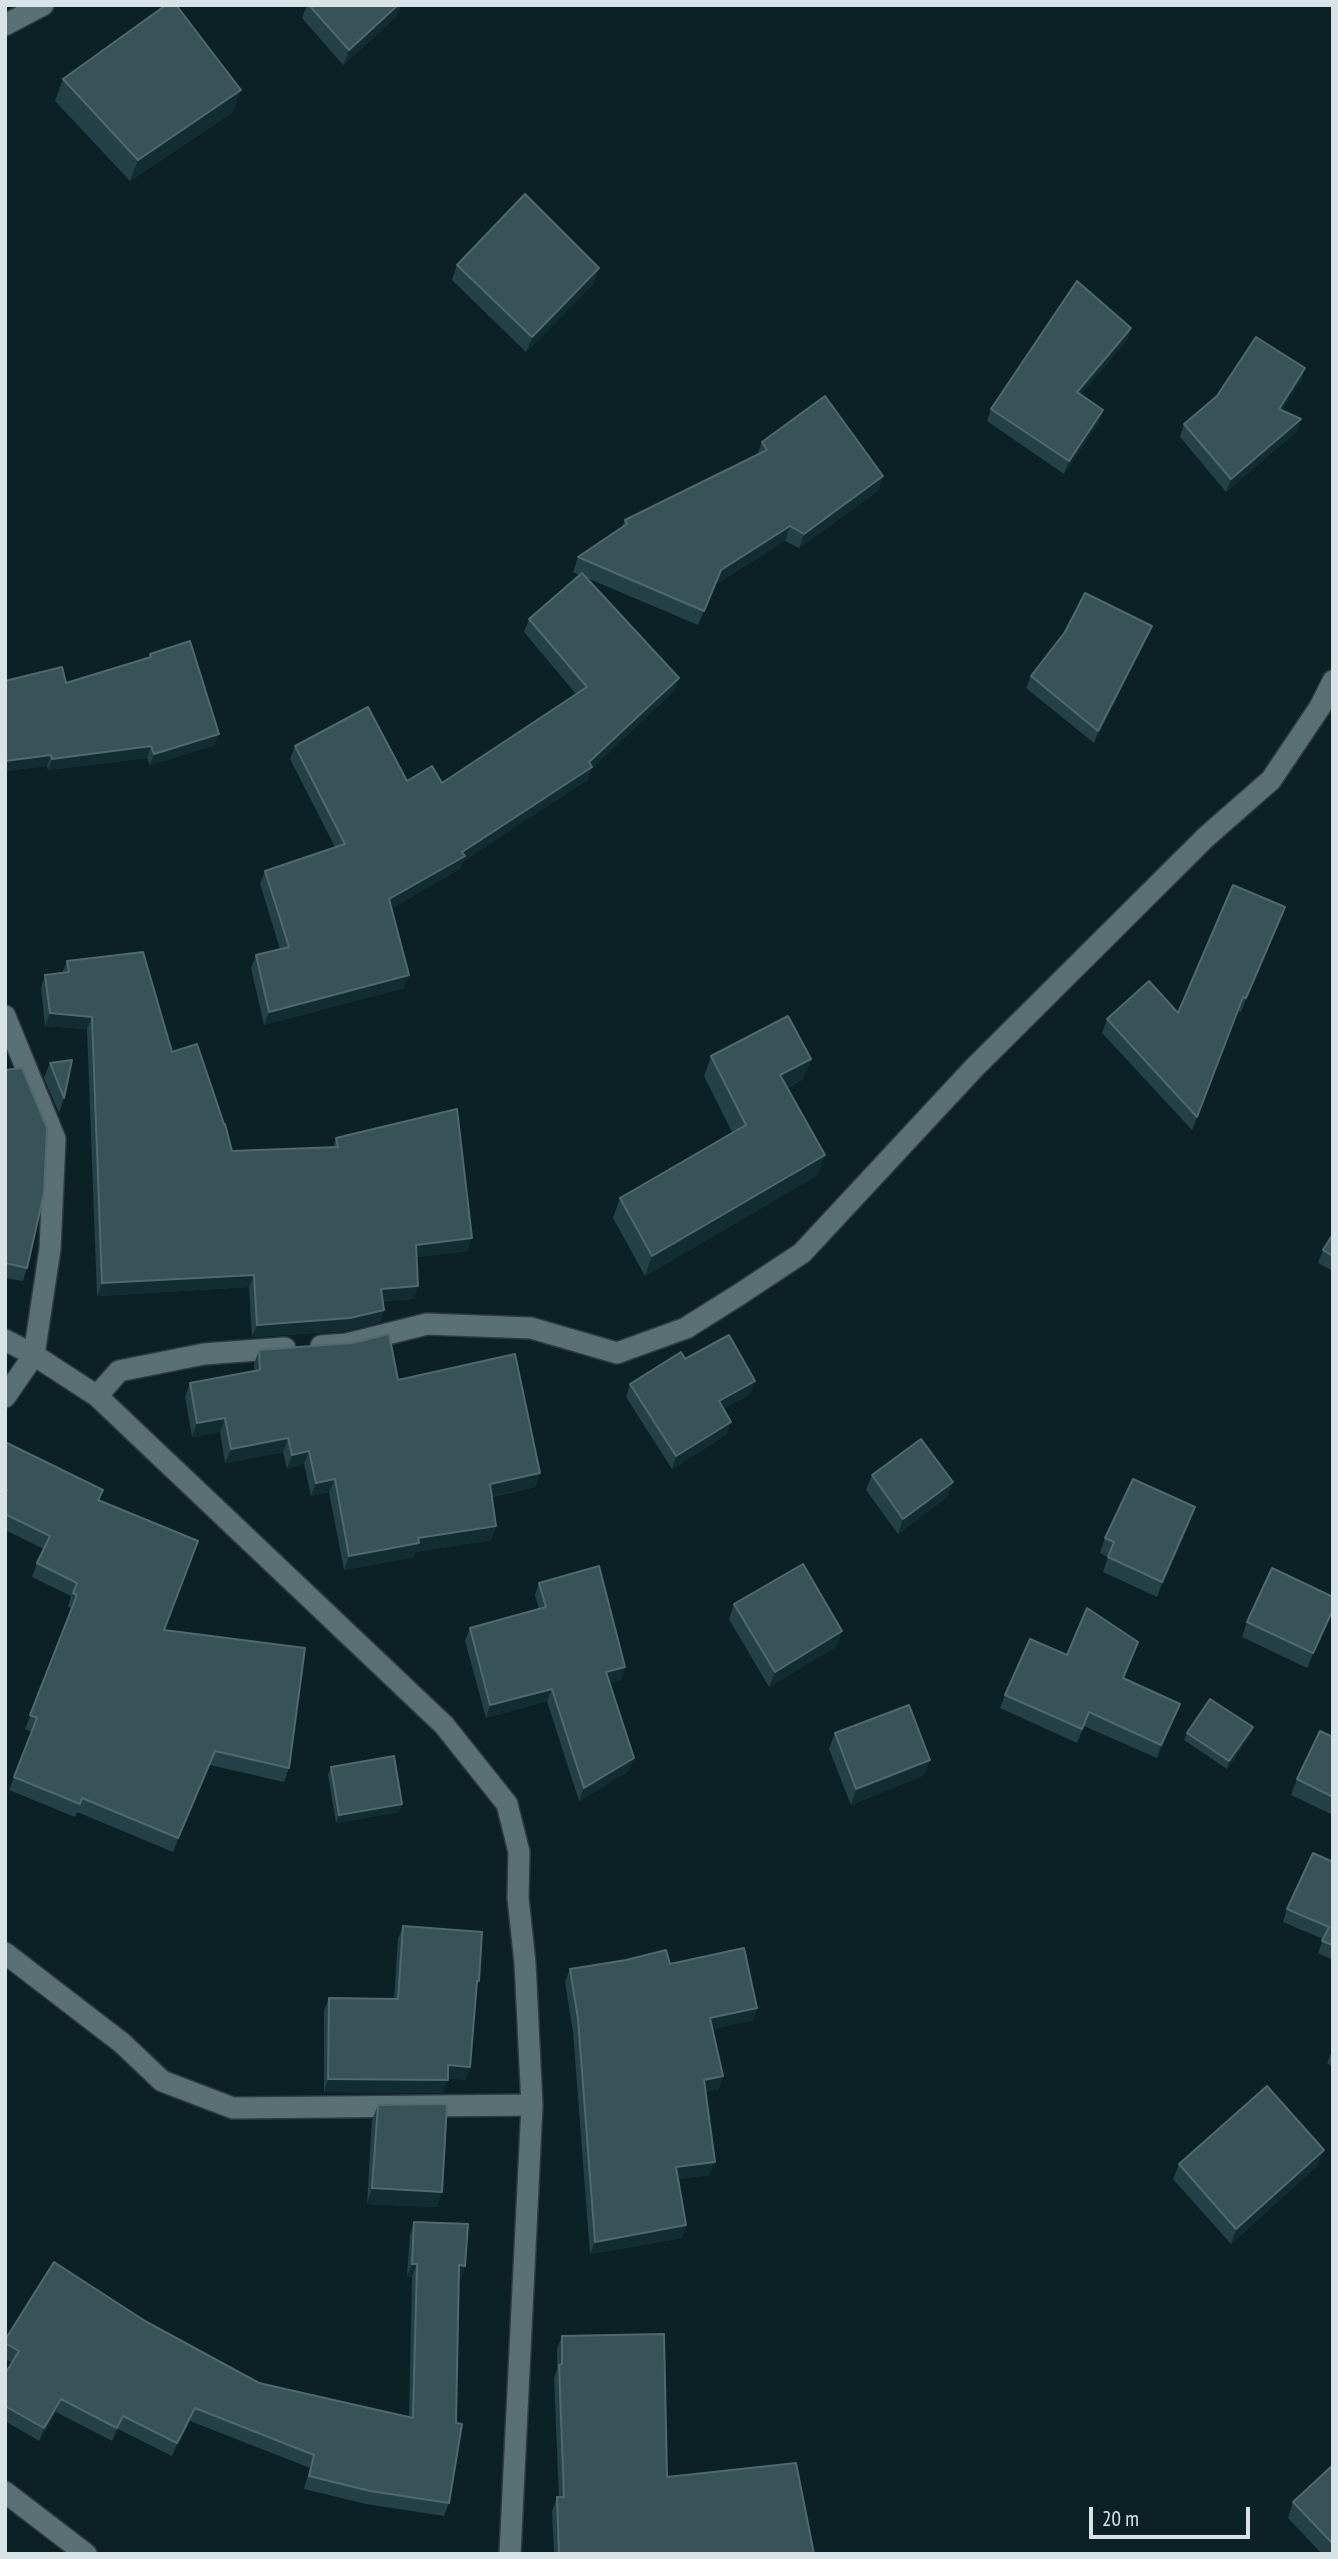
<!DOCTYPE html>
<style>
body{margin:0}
#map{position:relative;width:1338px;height:2559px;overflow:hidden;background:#0c2125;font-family:"PT Sans Narrow",sans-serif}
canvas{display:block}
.frame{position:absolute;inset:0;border:7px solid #d7e3e6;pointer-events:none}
.scale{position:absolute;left:1089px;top:2507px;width:161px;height:32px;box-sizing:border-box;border:4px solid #d7e3e6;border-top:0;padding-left:9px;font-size:21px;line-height:24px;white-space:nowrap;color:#d7e3e6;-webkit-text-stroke:5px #0c2125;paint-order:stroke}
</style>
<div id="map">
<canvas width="1338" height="2559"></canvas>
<div class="frame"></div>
<div class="scale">20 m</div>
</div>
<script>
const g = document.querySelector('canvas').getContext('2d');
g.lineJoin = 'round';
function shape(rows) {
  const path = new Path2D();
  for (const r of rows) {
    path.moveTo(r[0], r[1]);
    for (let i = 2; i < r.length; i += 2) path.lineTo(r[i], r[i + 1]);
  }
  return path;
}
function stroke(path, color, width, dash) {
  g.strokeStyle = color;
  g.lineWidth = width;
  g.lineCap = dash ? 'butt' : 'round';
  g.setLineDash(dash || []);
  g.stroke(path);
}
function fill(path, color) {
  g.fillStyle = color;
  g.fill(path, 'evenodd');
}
const minor = shape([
 [5,25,43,5],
 [5,1016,55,1139,50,1249,34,1355,5,1397],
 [5,1340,34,1355,97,1396,444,1725,507,1804,519,1852,518,1898,525,1963,532,2105,510,2554],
 [321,1346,347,1344,427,1324,531,1328,617,1353,686,1328,740,1294,802,1253,974,1068,1206,837,1271,780,1320,707,1333,681],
 [97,1396,119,1371,204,1354,285,1348],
 [5,1953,122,2043,162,2081,233,2108,532,2105],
 [5,2492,86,2554]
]);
stroke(minor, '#2f3a3e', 24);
stroke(minor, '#597074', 21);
fill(shape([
 [307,5,401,5,396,17,343,65,302,18],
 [63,79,233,112,130,181,55,101],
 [457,265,594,283,526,352,452,280],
 [1131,328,1127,340,1080,395,1103,410,1098,423,1064,474,987,421,991,409],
 [1305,368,1301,380,1282,410,1301,419,1297,431,1226,492,1180,437,1184,424,1217,396],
 [762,442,883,476,878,491,799,548,785,541,716,584,698,625,587,578,679,678,674,691,591,769,587,780,463,861,460,869,392,908,404,988,264,1025,251,968,256,955,280,949,260,884,265,871,335,847,290,759,295,746,407,781,442,783,576,694,524,632,529,619,579,575,573,572,578,557,622,527,625,520,757,455],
 [1147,638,1094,743,1026,688,1031,676],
 [150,654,215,745,150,765,147,758,48,770,47,766,5,771,5,681,66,683,148,658],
 [1285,907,1241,1012,1238,1011,1192,1130,1102,1033,1107,1019,1178,1013],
 [67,961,172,1052,232,1151,333,1147,336,1138,468,1251,417,1257,418,1286,413,1299,383,1301,384,1310,380,1322,345,1331,252,1337,249,1287,97,1296,87,1029,45,1026,41,988,45,975,62,973],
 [711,1056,811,1059,803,1079,787,1088,818,1175,645,1276,613,1218,620,1198,732,1132,704,1076],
 [50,1063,64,1098,59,1113,44,1078],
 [5,1070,27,1268,23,1281,5,1278],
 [1333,1234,1333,1271,1318,1263,1323,1250],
 [259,1350,398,1380,540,1473,535,1487,492,1497,496,1526,491,1540,415,1552,414,1557,344,1570,329,1492,311,1496,304,1464,287,1469,283,1452,225,1463,220,1432,192,1437,185,1397,190,1383,254,1371,254,1364],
 [685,1359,750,1394,723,1409,731,1422,726,1435,672,1469,626,1397,630,1384],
 [5,1442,103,1490,99,1501,164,1630,289,1768,284,1782,210,1765,173,1852,77,1812,75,1817,9,1790,32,1732,25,1729,72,1608,68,1607,71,1596,32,1577,37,1563,44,1549,5,1530],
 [872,1475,947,1497,898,1534,866,1490],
 [1190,1522,1157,1597,1103,1572,1108,1557,1100,1553,1105,1538],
 [539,1583,625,1667,621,1680,609,1683,629,1771,579,1801,547,1701,486,1718,465,1641,470,1628,539,1609,535,1595],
 [734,1604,837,1646,769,1687,729,1619],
 [1333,1612,1307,1668,1242,1637,1247,1622],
 [1138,1642,1123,1679,1175,1717,1157,1758,1084,1726,1077,1743,1000,1708,1005,1695,1067,1655],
 [1253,1727,1250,1735,1227,1769,1184,1740,1187,1733],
 [835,1733,930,1760,924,1775,851,1805,829,1749],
 [1333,1737,1333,1815,1291,1795,1297,1779],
 [331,1767,402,1804,399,1812,336,1823,328,1775],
 [1333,1862,1333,1960,1318,1953,1323,1939,1283,1922,1287,1909],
 [403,1926,479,1981,476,1987,466,2080,448,2078,443,2093,324,2092,324,2011,329,1998,394,1999,398,1939],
 [670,1964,757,2008,753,2020,713,2029,719,2089,706,2092,710,2175,678,2179,686,2225,682,2238,590,2254,573,2032,565,1982,570,1969],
 [1333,2049,1333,2067,1327,2063],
 [378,2105,437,2207,367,2204,372,2120],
 [1179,2164,1318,2165,1231,2244,1173,2179],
 [414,2222,465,2266,461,2279,459,2279,449,2503,444,2516,366,2504,304,2489,310,2468,190,2421,172,2456,118,2429,112,2441,56,2412,39,2441,5,2421,5,2374,12,2363,5,2359,5,2340,145,2321,259,2383,409,2417,412,2277,407,2276,410,2235],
 [562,2336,667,2477,814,2554,554,2554,552,2511,557,2497,559,2497,554,2378,557,2370,557,2349],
 [1333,2465,1333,2554,1322,2554,1288,2518,1293,2502]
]), '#244147');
fill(shape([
 [398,5,401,5,396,17,343,65,349,50],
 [241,90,233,112,130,181,138,160],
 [599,268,594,283,526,352,532,337],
 [1131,328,1127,340,1072,405,1077,392],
 [1305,368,1301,380,1275,422,1279,409],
 [1103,410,1098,423,1064,474,1069,461],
 [1301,419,1297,431,1226,492,1231,479],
 [883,476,878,491,799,548,804,534],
 [790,526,785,541,716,584,698,625,721,570],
 [1152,626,1147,638,1094,743,1098,731],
 [679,678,674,691,591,769,587,780,463,861,460,869,385,912,389,899,462,852,589,762],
 [219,734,215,745,150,765,154,754],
 [151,746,147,758,48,770,52,759],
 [51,755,47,766,5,771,5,761],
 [1285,907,1280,920,1241,1012,1246,998],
 [409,975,404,988,264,1025,269,1012],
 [50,1013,92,1017,87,1029,45,1026],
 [811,1059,803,1079,772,1095,780,1075],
 [825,1155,818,1175,645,1276,652,1256],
 [472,1238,468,1251,412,1258,416,1245],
 [254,1275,249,1287,97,1296,102,1283],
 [418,1286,413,1299,376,1301,381,1289],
 [384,1310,380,1322,345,1331,252,1337,257,1325],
 [755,1381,750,1394,714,1414,719,1401],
 [225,1418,220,1432,192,1437,197,1423],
 [731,1422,726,1435,672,1469,676,1456],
 [288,1438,283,1452,225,1463,231,1449],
 [309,1451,304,1464,287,1469,292,1455],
 [540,1473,535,1487,485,1498,490,1484],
 [335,1479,329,1492,311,1496,316,1483],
 [953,1482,947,1497,898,1534,903,1519],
 [1195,1507,1190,1522,1157,1597,1162,1582],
 [496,1526,491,1540,415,1552,414,1557,344,1570,349,1556,418,1538],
 [1333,1609,1333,1612,1307,1668,1313,1653],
 [842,1631,837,1646,769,1687,775,1672],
 [625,1667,621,1680,601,1685,606,1672],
 [552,1689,547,1701,486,1718,490,1705],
 [1180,1704,1175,1717,1157,1758,1161,1745],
 [1253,1727,1250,1735,1227,1769,1229,1761],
 [215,1751,210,1765,173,1852,178,1838],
 [634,1758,629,1771,579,1801,584,1788],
 [930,1760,924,1775,851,1805,856,1789],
 [402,1804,399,1812,336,1823,339,1815],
 [757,2008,753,2020,705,2031,710,2018],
 [448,2065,470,2067,466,2080,444,2078],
 [723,2076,719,2089,700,2093,704,2080],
 [328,2079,448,2080,443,2093,324,2092],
 [1324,2150,1318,2165,1231,2244,1236,2229],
 [715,2162,710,2175,671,2180,676,2167],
 [372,2188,442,2192,437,2207,367,2204],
 [686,2225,682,2238,590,2254,595,2242],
 [412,2264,417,2264,412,2277,407,2276],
 [459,2265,465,2266,461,2279,455,2278],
 [61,2399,56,2412,39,2441,44,2428],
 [195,2408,190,2421,172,2456,177,2443],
 [123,2416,118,2429,112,2441,117,2428]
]), '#122d32');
const building = shape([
 [166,5,176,5,241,90,138,160,63,79,166,5],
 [309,5,398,5,349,50,309,5],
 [525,194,599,268,532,337,457,265,525,194],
 [1077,281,1131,328,1077,392,1103,410,1069,461,991,409,1077,281],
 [1256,337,1305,368,1279,409,1301,419,1231,479,1184,424,1217,396,1256,337],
 [825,396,883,476,804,534,790,526,721,570,704,611,578,557,627,524,625,520,767,450,762,442,825,396],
 [582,573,679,678,589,762,592,767,462,852,465,856,389,899,409,975,269,1012,256,955,289,947,265,871,345,844,295,746,368,707,407,781,432,766,442,783,587,687,529,619,582,573],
 [1085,593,1152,626,1098,731,1031,676,1065,632,1085,593],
 [190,641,219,734,154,754,151,746,52,759,51,755,5,761,5,681,62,667,66,683,151,657,150,654,190,641],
 [1233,885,1285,907,1246,998,1243,997,1197,1117,1107,1019,1149,981,1178,1013,1233,885],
 [143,952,172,1052,197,1044,224,1124,225,1124,232,1151,338,1147,336,1138,457,1109,472,1238,416,1245,418,1286,381,1289,384,1310,350,1318,257,1325,254,1275,102,1283,92,1017,50,1013,45,975,69,972,67,961,143,952],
 [788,1016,811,1059,780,1075,825,1155,652,1256,620,1198,746,1125,711,1056,788,1016],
 [72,1060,64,1098,50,1063,72,1060],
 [22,1068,47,1128,44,1193,27,1268,5,1263,5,1070,22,1068],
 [1333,1234,1333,1256,1323,1250,1333,1234],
 [389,1334,398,1380,515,1354,540,1473,490,1484,496,1526,418,1538,419,1543,349,1556,335,1479,316,1483,309,1451,292,1455,288,1438,231,1449,225,1418,197,1423,190,1383,260,1370,259,1350,353,1343,389,1334],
 [729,1335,755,1381,719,1401,731,1422,676,1456,630,1384,681,1352,685,1359,729,1335],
 [921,1439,953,1482,903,1519,872,1475,921,1439],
 [5,1442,103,1490,98,1500,198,1541,164,1630,305,1648,289,1768,215,1751,178,1838,82,1798,80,1804,14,1777,37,1718,30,1715,77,1595,73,1593,77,1583,37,1563,50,1536,5,1514,5,1494,7,1490,5,1489,5,1442],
 [1133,1479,1195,1507,1162,1582,1108,1557,1114,1542,1105,1538,1133,1479],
 [803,1564,842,1631,775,1672,734,1604,803,1564],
 [599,1566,625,1667,606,1672,634,1758,584,1788,552,1689,490,1705,470,1628,546,1607,539,1583,599,1566],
 [1272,1568,1333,1597,1333,1609,1313,1653,1247,1622,1272,1568],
 [1087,1608,1138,1642,1123,1678,1180,1704,1161,1745,1089,1712,1082,1729,1005,1695,1030,1639,1067,1655,1087,1608],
 [1210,1699,1253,1727,1229,1761,1187,1733,1210,1699],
 [909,1705,930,1760,856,1789,835,1733,909,1705],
 [1320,1731,1333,1737,1333,1797,1297,1779,1320,1731],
 [394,1756,402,1804,339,1815,331,1767,394,1756],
 [1313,1853,1333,1862,1333,1945,1322,1941,1329,1927,1287,1909,1313,1853],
 [403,1926,482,1932,479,1981,477,1981,470,2067,448,2065,448,2080,328,2079,329,1998,398,1999,403,1926],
 [744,1948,757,2008,710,2018,723,2076,704,2080,715,2162,676,2167,686,2225,595,2242,578,2019,570,1969,626,1960,666,1950,670,1964,744,1948],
 [1267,2086,1324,2150,1236,2229,1179,2164,1267,2086],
 [447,2104,442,2192,372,2188,378,2105,447,2104],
 [414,2222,468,2224,465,2266,459,2265,456,2423,462,2424,449,2503,370,2491,309,2476,314,2455,195,2408,177,2443,123,2416,117,2428,61,2399,44,2428,5,2406,5,2374,19,2351,5,2343,5,2340,54,2262,145,2321,259,2383,413,2418,417,2264,412,2264,414,2222],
 [664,2334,667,2477,796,2463,814,2554,559,2554,557,2497,564,2497,559,2365,562,2364,562,2336,664,2334],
 [1333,2465,1333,2544,1293,2502,1333,2465]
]);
fill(building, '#375358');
stroke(building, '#50696e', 2);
</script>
